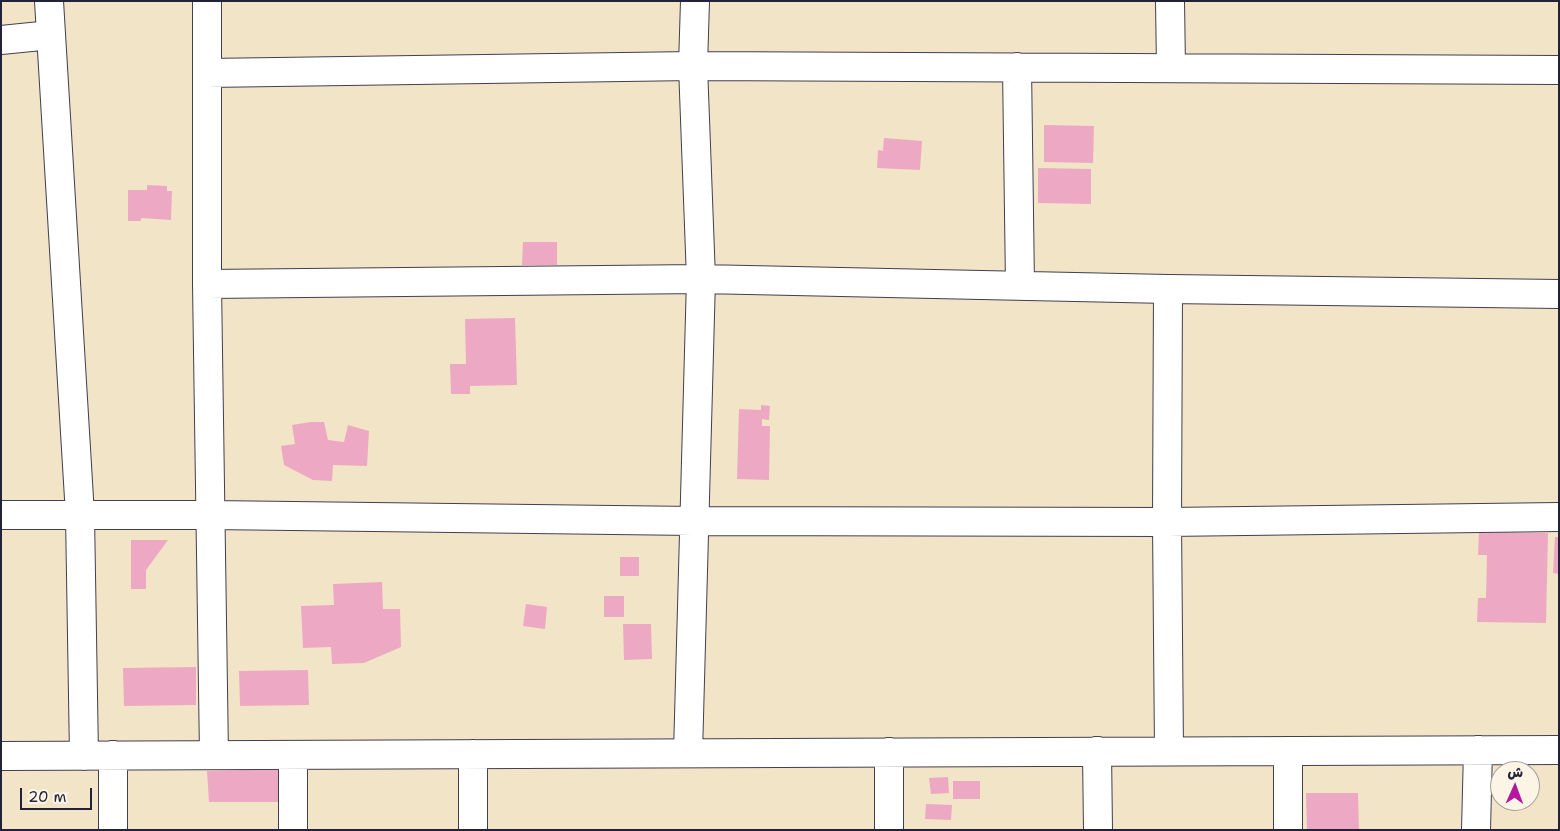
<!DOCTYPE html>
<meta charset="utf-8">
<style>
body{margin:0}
#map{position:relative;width:1560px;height:831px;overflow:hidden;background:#f2e4c7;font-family:"Shantell Sans","Playpen Sans Arabic",sans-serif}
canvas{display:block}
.frame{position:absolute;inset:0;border:2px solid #22223b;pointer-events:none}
.north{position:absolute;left:1490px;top:761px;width:50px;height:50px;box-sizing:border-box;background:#fcf5e5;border:1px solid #a5a1a1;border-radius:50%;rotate:2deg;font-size:14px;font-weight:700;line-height:20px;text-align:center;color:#22223b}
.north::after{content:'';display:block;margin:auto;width:18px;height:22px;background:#b5179e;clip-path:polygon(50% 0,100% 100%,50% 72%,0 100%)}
.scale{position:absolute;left:20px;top:788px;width:72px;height:22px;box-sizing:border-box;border:2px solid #22223b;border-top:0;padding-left:6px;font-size:15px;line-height:18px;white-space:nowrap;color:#22223b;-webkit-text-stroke:4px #fcf5e5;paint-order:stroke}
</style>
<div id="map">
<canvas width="1560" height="831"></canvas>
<div class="frame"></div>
<div class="north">ش</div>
<div class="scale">20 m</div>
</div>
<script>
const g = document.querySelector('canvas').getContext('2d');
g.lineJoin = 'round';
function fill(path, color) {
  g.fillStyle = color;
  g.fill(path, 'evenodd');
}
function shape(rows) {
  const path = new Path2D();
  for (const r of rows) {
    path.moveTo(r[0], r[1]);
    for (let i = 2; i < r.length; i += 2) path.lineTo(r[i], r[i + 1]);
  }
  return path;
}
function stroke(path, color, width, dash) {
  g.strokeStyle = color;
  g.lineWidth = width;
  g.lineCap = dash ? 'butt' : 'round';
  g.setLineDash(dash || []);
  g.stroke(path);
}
fill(shape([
 [1044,125,1094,126,1093,163,1044,162],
 [884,138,922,141,920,170,877,168,878,150,883,151],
 [1038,168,1091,169,1091,204,1038,203],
 [147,185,167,186,167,191,172,191,171,220,141,218,141,221,128,221,128,190,147,190],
 [523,242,557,242,557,265,522,265],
 [515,318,517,385,470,386,470,394,451,394,450,364,466,364,465,319],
 [761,405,770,406,769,420,762,419,762,426,770,426,769,480,737,479,739,409,761,410],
 [311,422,324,422,328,440,344,442,348,425,369,431,367,466,333,465,332,481,313,480,284,465,281,446,295,444,292,425],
 [1479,532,1548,533,1546,623,1477,622,1478,598,1486,598,1487,555,1478,555],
 [1555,537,1559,537,1559,574,1553,573],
 [131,540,168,540,146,570,146,589,131,589],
 [620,557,639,557,639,576,620,576],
 [382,582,383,609,400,609,401,647,364,663,332,664,331,647,303,648,301,606,334,605,333,584],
 [604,596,624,596,624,617,604,617],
 [526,604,547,607,545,629,523,626],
 [623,624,651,624,652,659,624,660],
 [196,667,196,705,124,706,123,668],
 [308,670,309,705,240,706,239,671],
 [281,769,280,802,209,802,207,771],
 [948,777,949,793,931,794,929,778],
 [953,781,980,781,980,799,953,799],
 [1306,793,1358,793,1359,830,1307,830],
 [926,804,952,805,951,820,925,819]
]), '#eda9c3');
const minor = shape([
 [49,1,80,515,84,756],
 [207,1,207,284,214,755],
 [1170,1,1171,68],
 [1,40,51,35],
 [1017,67,1020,286],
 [207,73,693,66,1559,70],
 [207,284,701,279,1168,289,1559,294],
 [1168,289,1167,522,1169,751],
 [1,515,212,515,694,521,1167,522,1559,517],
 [1097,751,1098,830],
 [1288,751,1288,830],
 [889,752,889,830],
 [688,753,701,279,693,66,695,1],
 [473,754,473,830],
 [113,755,113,830],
 [293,755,293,830],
 [1,756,1559,750],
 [1476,830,1478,750]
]);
stroke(minor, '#413f50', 30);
stroke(minor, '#fff', 28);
</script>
